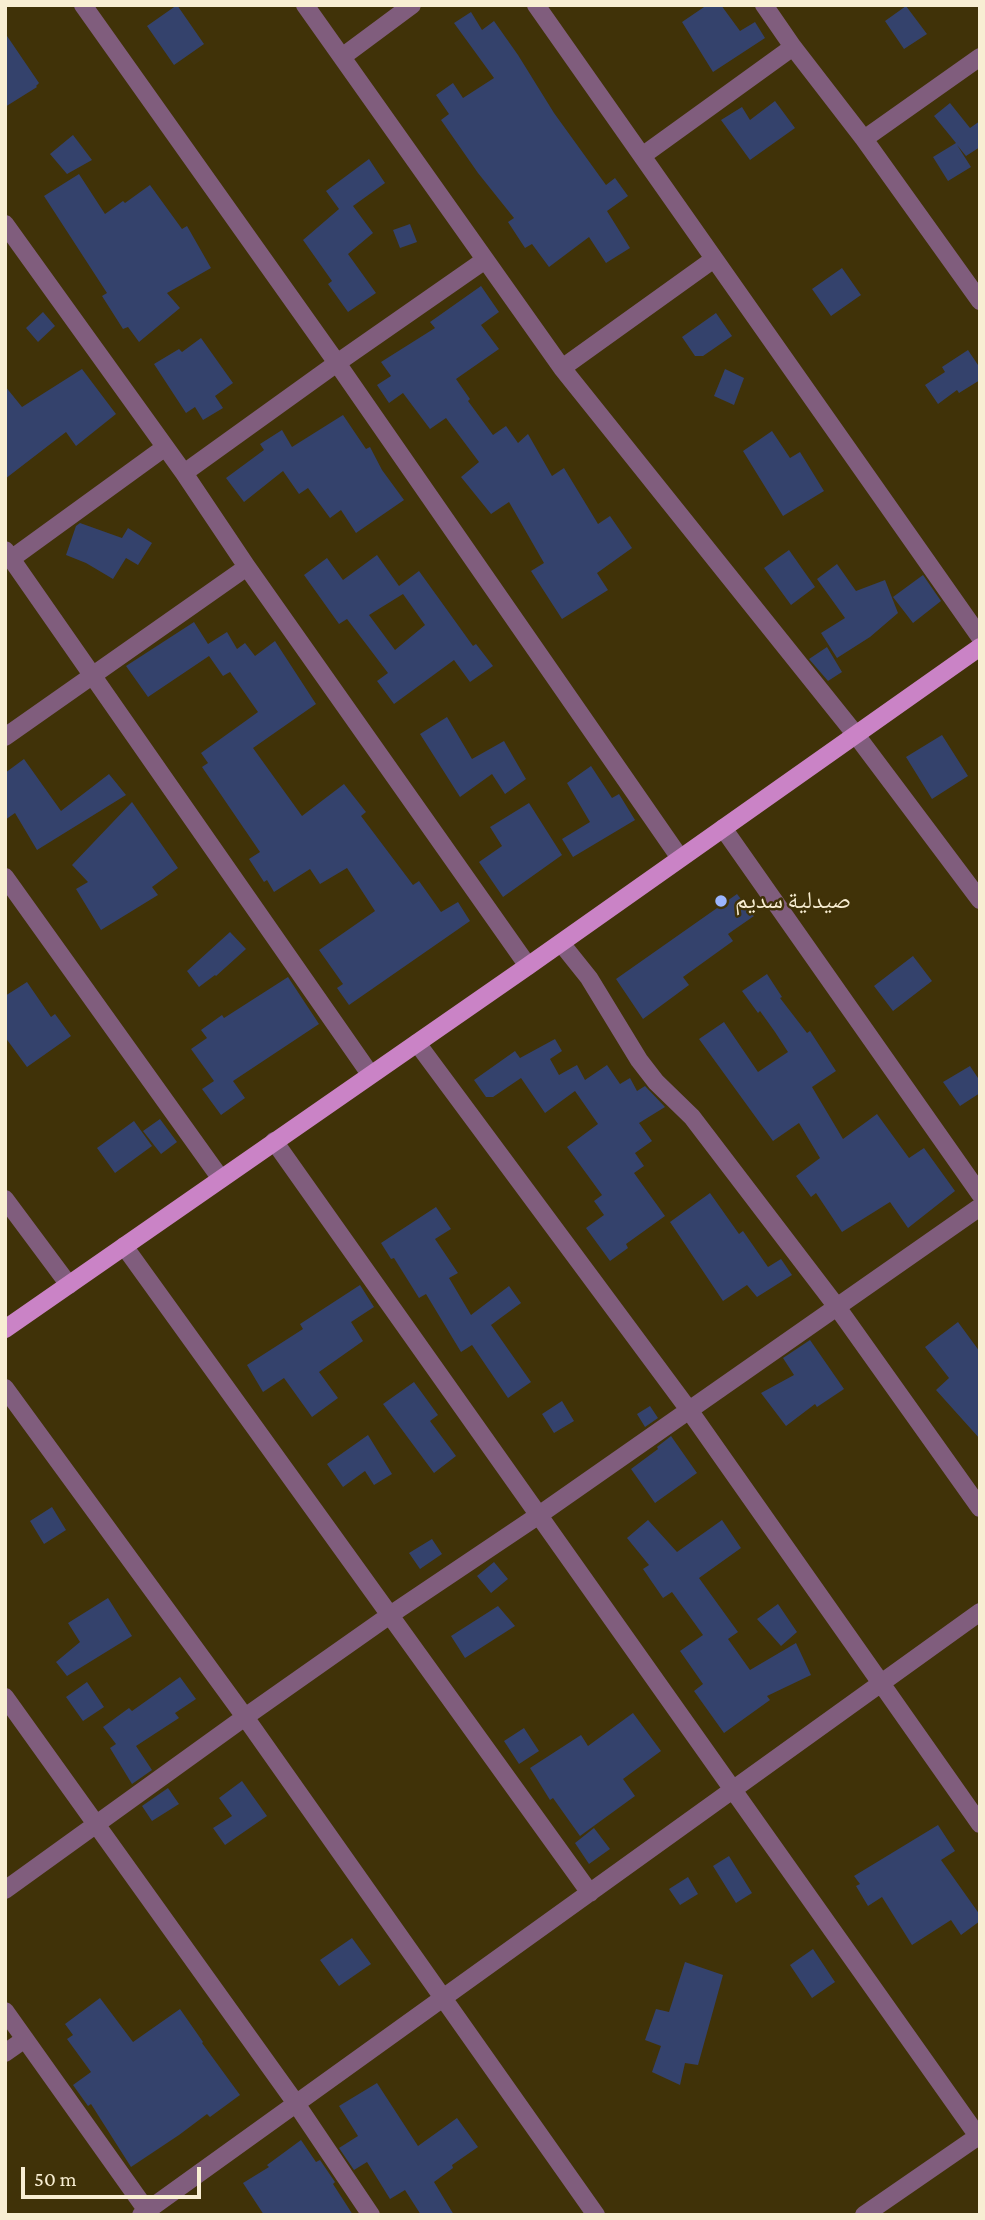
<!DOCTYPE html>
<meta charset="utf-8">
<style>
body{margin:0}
#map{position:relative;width:985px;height:2220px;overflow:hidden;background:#403208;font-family:"Crimson Pro",serif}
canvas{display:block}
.frame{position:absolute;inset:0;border:7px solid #f8eed3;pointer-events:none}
.scale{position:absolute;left:21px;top:2167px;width:180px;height:32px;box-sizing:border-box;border:4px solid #f8eed3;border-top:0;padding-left:9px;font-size:21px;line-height:24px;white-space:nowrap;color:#f8eed3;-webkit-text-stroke:5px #403208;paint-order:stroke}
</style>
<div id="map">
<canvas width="985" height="2220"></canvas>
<div class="frame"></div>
<div class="scale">50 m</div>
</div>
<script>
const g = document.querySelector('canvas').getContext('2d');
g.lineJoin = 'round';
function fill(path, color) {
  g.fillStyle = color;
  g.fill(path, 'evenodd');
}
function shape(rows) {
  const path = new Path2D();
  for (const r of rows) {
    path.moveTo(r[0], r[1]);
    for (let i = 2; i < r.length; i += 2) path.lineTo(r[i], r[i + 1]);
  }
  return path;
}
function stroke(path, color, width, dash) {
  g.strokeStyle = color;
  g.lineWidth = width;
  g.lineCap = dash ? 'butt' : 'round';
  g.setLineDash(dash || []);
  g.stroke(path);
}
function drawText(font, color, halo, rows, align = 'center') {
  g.font = font + ' "Crimson Pro","Noto Naskh Arabic",serif';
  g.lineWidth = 5;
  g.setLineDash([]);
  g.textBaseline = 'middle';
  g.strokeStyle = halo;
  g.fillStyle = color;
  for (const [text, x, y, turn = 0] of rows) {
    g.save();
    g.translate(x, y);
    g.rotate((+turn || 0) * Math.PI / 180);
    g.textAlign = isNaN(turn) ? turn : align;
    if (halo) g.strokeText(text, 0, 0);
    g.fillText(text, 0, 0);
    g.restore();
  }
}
fill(shape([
 [177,5,204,44,174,65,147,26],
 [707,5,721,5,740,31,755,22,765,38,713,72,682,22],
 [906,6,927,34,904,49,885,21],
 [471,12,482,30,494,21,518,55,554,113,606,185,615,178,628,196,607,211,630,248,606,263,589,237,549,267,532,244,525,248,508,222,514,218,478,173,441,120,449,114,436,95,453,83,463,98,494,78,454,23],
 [5,33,39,83,36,86,37,87,5,107],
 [775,101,795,128,750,160,721,120,742,107,750,120],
 [950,103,970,128,980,121,980,147,966,156,957,145,971,167,948,181,933,157,956,143,934,116],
 [73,135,92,160,67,174,50,154],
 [369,159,385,183,353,206,373,233,348,254,376,293,348,312,328,284,332,281,303,240,339,209,326,191],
 [79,174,105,214,123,201,125,203,150,185,182,229,187,226,211,268,167,293,180,308,139,342,128,327,123,329,102,296,107,293,44,196],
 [410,224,417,242,400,248,393,230],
 [842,268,861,295,831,316,812,289],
 [481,286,499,312,481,325,499,349,456,379,470,399,468,401,493,435,506,426,518,443,528,434,552,476,564,468,598,524,610,516,632,548,597,573,608,590,562,619,531,571,544,563,509,502,491,514,461,477,479,462,446,418,430,429,403,393,389,403,377,385,391,376,381,362,435,328,430,322],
 [43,312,55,326,38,342,26,328],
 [716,313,732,336,703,356,695,356,682,337],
 [201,338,233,383,215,396,223,408,203,420,195,407,186,413,154,364,179,349,182,352],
 [968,350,980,368,980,380,959,393,957,390,938,404,925,385,945,372,942,367],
 [82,369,116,414,76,446,66,432,5,479,5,386,22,407],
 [725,369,744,378,734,405,714,396],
 [343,415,366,449,370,447,382,470,404,500,356,533,341,510,330,518,308,488,299,494,283,471,244,502,226,478,264,450,260,444,282,430,292,447],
 [772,431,790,458,800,452,824,491,783,516,743,451],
 [80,523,122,538,128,528,152,543,138,565,126,558,113,579,86,563,66,555,76,526],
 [789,550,815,587,791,605,764,568],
 [377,555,399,586,419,571,473,646,476,644,493,666,470,682,454,660,394,704,377,681,388,673,347,619,339,624,304,575,327,558,343,580],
 [403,594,425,625,395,650,369,615],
 [837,564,856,591,885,580,898,613,870,637,837,658,821,633,845,618,817,579],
 [923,575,941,601,913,623,893,597],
 [194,622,208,644,227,632,237,649,245,643,255,656,275,641,316,704,253,748,302,816,344,784,366,812,361,816,413,885,419,881,441,912,458,902,470,921,349,1005,337,988,343,984,319,950,375,911,347,868,320,884,310,869,274,892,267,880,264,882,249,859,260,852,202,767,208,763,201,753,258,712,230,672,223,676,209,656,148,697,126,666],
 [827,647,842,672,828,681,809,659],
 [447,717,472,759,504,741,526,779,505,794,492,774,460,797,420,734],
 [942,735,968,776,932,799,906,757],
 [24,759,61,811,109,774,126,795,37,850,15,813,5,820,5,773],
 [591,766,612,798,619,794,635,820,573,857,562,839,590,822,567,783],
 [132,802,178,868,152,887,158,895,101,930,76,889,88,882,72,865],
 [529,803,562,855,503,897,479,862,502,846,490,827],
 [737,894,754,916,728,934,733,941,683,977,689,985,643,1019,616,979],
 [230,932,246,949,216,976,215,975,199,987,187,971],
 [913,956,932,981,893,1011,874,986],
 [767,974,782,997,780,998,807,1033,810,1031,836,1071,812,1087,843,1139,877,1114,909,1158,924,1148,955,1191,908,1228,890,1202,842,1232,816,1193,811,1197,796,1176,820,1158,799,1123,773,1141,699,1039,724,1022,758,1072,788,1052,775,1032,760,1011,758,1013,742,991],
 [288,977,319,1024,233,1081,245,1098,221,1115,202,1089,214,1081,191,1049,207,1038,201,1030,222,1015,224,1018],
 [27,982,51,1017,55,1014,71,1036,27,1067,5,1037,5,996],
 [555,1039,562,1051,550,1059,559,1075,577,1065,585,1080,607,1065,620,1084,630,1078,637,1091,645,1086,665,1107,639,1123,652,1141,635,1153,644,1166,634,1173,665,1216,626,1244,628,1248,610,1261,586,1228,604,1215,594,1201,602,1195,567,1147,598,1124,575,1091,545,1113,521,1078,493,1097,486,1097,474,1080,515,1051,520,1058],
 [970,1066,980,1081,980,1093,960,1106,943,1082],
 [160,1119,177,1142,161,1154,143,1131],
 [134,1121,152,1146,115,1173,97,1148],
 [710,1193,739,1234,743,1231,768,1267,781,1259,792,1275,757,1297,747,1285,723,1301,670,1222],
 [436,1207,451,1229,435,1239,458,1273,449,1278,471,1315,509,1286,521,1303,491,1325,531,1382,508,1398,472,1345,461,1352,426,1294,419,1298,394,1258,391,1259,381,1243],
 [360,1285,374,1307,351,1322,363,1341,319,1372,338,1398,312,1417,284,1378,263,1392,247,1365,303,1329,300,1324],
 [958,1322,980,1352,980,1439,936,1390,949,1378,925,1347],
 [810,1340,844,1389,817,1407,815,1404,786,1426,761,1393,794,1375,783,1358],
 [414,1382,438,1415,430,1421,456,1456,434,1473,383,1404],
 [562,1401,574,1421,554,1433,542,1414],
 [650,1406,658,1418,645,1427,637,1414],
 [368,1435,392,1474,374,1485,365,1471,343,1487,327,1464],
 [671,1436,697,1473,655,1503,631,1469,658,1449,657,1447],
 [52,1507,66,1530,44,1544,30,1521],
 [648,1520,677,1552,722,1520,741,1548,699,1578,738,1632,728,1639,750,1670,796,1643,811,1675,767,1696,770,1700,724,1733,694,1691,703,1684,680,1651,703,1635,672,1592,663,1598,643,1569,649,1565,627,1538],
 [432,1539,442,1554,420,1569,409,1553],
 [494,1562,508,1579,491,1593,477,1576],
 [108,1598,132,1636,67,1676,56,1662,80,1642,68,1623],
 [778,1604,797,1632,781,1646,757,1619],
 [498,1606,515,1626,465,1658,451,1636],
 [180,1677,196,1699,175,1713,179,1718,136,1746,152,1770,132,1784,110,1748,116,1744,103,1727,129,1708,132,1711],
 [87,1682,104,1707,83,1721,66,1697],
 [633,1713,661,1751,623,1779,635,1796,580,1836,553,1798,550,1800,530,1768,581,1735,588,1746],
 [524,1728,539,1751,519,1764,504,1741],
 [242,1781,267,1816,225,1845,213,1828,232,1816,219,1798],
 [168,1788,179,1804,152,1821,142,1806],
 [938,1825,955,1851,941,1860,980,1915,980,1921,961,1935,951,1920,912,1945,882,1897,868,1906,856,1886,860,1884,854,1876],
 [594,1828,610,1849,589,1864,575,1843],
 [729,1856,752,1893,736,1903,713,1866],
 [688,1877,698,1894,680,1905,669,1889],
 [352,1938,371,1964,339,1986,320,1960],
 [813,1949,835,1982,812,1998,790,1965],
 [685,1962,723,1975,698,2065,685,2063,680,2085,652,2072,661,2046,645,2040,656,2009,669,2012],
 [100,1998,133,2042,180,2009,203,2042,202,2043,240,2095,210,2117,207,2114,179,2135,131,2167,91,2104,88,2106,73,2085,91,2072,67,2039,73,2035,65,2024],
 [377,2083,418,2146,457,2118,478,2147,452,2165,453,2168,434,2182,454,2215,421,2215,405,2190,390,2199,367,2162,354,2170,339,2148,358,2136,339,2106],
 [301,2140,316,2162,320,2160,335,2182,333,2184,353,2215,264,2215,243,2183,269,2167,267,2165]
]), '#34426c');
stroke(shape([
 [83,5,337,363,680,858],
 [305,5,562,368,856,735,980,900],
 [536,5,980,637],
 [764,5,793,47,864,139,980,301],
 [342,57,412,5],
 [864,139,980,57],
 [642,156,793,47],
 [5,224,184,473,247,567,528,966],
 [562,368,714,259],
 [184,473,337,363,485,260],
 [5,550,370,1074],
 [11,559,164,448],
 [5,737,247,567],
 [723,828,980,1194],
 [5,877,221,1179],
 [561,943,589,978,639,1060,656,1082,692,1117,837,1307,980,1508],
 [417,1043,689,1410,980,1824],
 [274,1141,980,2139],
 [5,1199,69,1285],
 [124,1246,590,1893],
 [5,1388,245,1717,596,2215],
 [5,1697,295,2102,371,2215],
 [5,1890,245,1717,390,1615,539,1515,980,1207],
 [5,2011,150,2215],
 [5,2053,25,2039],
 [141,2215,980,1612],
 [864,2215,980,2135]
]), '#805d7d', 18);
stroke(shape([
 [5,1329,528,966,980,647]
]), '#ca83c6', 18);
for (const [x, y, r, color] of [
 [721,901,7,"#9bb5fd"]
]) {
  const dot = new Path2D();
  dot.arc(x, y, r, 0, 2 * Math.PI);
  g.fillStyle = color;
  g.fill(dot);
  stroke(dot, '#403208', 2.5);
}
drawText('24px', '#f8eed3', '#403208', [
 ["صيدلية سديم",735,901]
], 'left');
</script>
